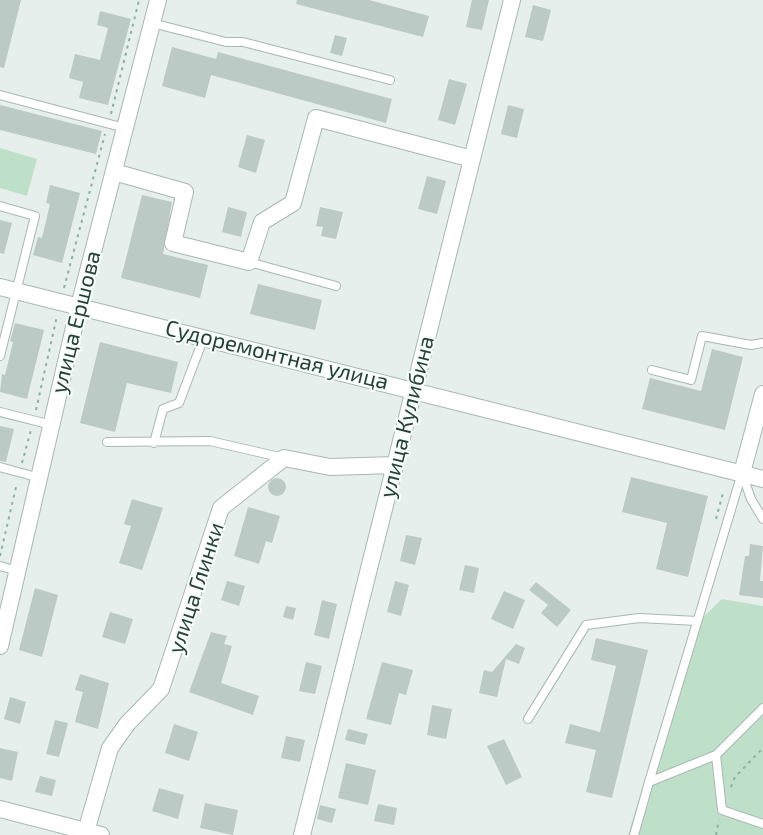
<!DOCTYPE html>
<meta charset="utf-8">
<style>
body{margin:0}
canvas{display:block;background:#e6efeb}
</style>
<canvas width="763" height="835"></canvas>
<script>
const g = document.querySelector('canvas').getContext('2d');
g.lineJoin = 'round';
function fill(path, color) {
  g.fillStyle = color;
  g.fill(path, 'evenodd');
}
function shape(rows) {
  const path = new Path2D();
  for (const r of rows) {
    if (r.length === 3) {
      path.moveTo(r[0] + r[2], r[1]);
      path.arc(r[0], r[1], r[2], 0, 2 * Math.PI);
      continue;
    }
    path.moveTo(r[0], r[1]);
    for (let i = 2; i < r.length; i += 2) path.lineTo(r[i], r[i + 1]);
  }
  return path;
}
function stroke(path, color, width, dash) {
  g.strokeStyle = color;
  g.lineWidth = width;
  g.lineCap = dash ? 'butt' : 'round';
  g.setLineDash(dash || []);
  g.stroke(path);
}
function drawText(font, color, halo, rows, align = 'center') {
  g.font = font + ' "Exo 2",sans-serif';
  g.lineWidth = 4.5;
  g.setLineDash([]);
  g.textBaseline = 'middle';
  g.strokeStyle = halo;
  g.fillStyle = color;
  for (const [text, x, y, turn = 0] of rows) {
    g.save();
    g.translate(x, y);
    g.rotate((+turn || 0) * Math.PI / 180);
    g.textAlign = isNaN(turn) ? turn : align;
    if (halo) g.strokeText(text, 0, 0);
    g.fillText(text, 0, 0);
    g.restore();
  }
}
fill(shape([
 [0,148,37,159,27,196,0,188],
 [722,599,763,606,763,835,628,835,690,630]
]), '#bfe0c8');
fill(shape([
 [0,0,21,0,4,68,0,67],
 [297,0,369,0,429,16,423,37,296,4],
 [472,0,489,0,482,30,466,27],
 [533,5,551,10,543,41,525,37],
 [100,11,131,19,108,105,79,98,83,82,69,78,75,54,100,60,108,28,97,25],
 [335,35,347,38,342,56,330,53],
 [172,47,216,59,218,52,392,99,386,123,211,75,205,98,162,86],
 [449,79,467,84,455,125,438,120],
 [0,105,102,131,96,154,0,130],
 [508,105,524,109,517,138,501,134],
 [247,135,265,140,256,173,238,167],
 [427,176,446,181,437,214,418,209],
 [50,185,80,193,62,263,33,255,38,237,42,238,50,204,46,203],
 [142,195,172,202,163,254,208,265,200,298,121,278],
 [228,207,247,212,241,237,222,232],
 [320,207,343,212,336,239,321,236,323,227,316,226],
 [0,220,12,223,4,254,0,253],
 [258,284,322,300,315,330,250,314],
 [15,323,44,330,27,399,0,392,2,374,5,375,13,342,10,341],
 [100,342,178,362,171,393,127,383,115,432,80,423],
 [712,349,743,357,725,430,642,409,650,378,701,391],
 [0,426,14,429,6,462,0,461],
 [631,477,708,496,688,577,656,569,667,523,622,512],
 [277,487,9],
 [132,499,163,508,142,570,119,563,131,526,124,524],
 [248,507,280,516,272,543,266,541,259,564,234,556],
 [406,535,422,538,415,565,400,561],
 [750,544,763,546,760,581,763,581,763,598,739,595,745,556,749,556],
 [465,565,479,568,474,593,459,590],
 [227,581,245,586,239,606,221,600],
 [395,581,409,585,401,616,387,612],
 [536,582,571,610,557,627,541,613,548,605,529,590],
 [35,588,58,595,42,657,19,650],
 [504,591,525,600,513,629,491,619],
 [322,600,337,604,329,639,314,635],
 [286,606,296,608,293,620,283,617],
 [110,612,133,619,125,644,102,637],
 [211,632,227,636,224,644,232,646,221,683,259,696,253,715,189,692],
 [596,638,648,650,612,798,586,792,596,750,565,743,570,724,600,732,616,666,591,660],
 [516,644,525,648,519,664,506,659,497,697,479,693,484,670,492,672],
 [306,662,322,666,315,694,299,691],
 [382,662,413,670,406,695,399,693,391,725,366,719],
 [80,674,109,683,98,729,75,722,83,692,75,690],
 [10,697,26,702,20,724,4,719],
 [432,705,452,709,446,739,427,735],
 [55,720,68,723,59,757,46,754],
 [174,724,198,732,189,761,165,753],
 [348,729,368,734,365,745,345,740],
 [286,736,305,740,300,762,281,758],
 [504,739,522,777,506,785,487,746],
 [0,748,18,752,12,781,0,778],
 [346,763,376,770,368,805,338,798],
 [40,776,56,780,52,796,35,792],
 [159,788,184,795,178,819,152,811],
 [205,803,238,810,233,835,200,828],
 [378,804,397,808,394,825,374,821],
 [320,805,336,809,332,823,317,819]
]), '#bbcac4');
const service = shape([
 [152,23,226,42,243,42,390,80],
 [0,95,125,128],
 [0,206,35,216,0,356],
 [249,262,336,286],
 [652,370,691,380,702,336,751,345,763,343],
 [0,412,52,425],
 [107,442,210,441,284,458],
 [154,443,163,409,179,403,204,337],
 [0,467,40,478],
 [742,473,751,499,763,519],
 [0,566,18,571],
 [528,719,586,625,639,618,697,621],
 [716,755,722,810,763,824],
 [649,782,742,473],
 [634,835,649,782,716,755,763,708]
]);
const minor = shape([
 [114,172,185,192,173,243,249,262,262,222,293,203,316,118,472,159],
 [0,287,763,479],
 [742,473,763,394],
 [0,646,79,306,158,0],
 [0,809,101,835],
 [85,835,110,748,127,724,161,689,221,508,284,458,330,467,395,465],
 [302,835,512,0]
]);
stroke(service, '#a8b8b2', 10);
stroke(minor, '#a8b8b2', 18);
stroke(shape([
 [111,114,139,0],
 [64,288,105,134],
 [36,410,57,316],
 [22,463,31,430],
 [716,519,723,493],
 [0,556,17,483],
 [731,787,735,777,763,748],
 [716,835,719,820]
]), '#86b3a5', 2, [3, 4.5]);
stroke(service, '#fff', 8);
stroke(minor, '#fff', 16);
drawText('22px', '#24423a', '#f7fbf9', [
 ["улица Ершова",76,322,-76],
 ["Судоремонтная улица",277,355,14],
 ["улица Кулибина",407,417,-76],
 ["улица Глинки",196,588,-72]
]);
</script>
